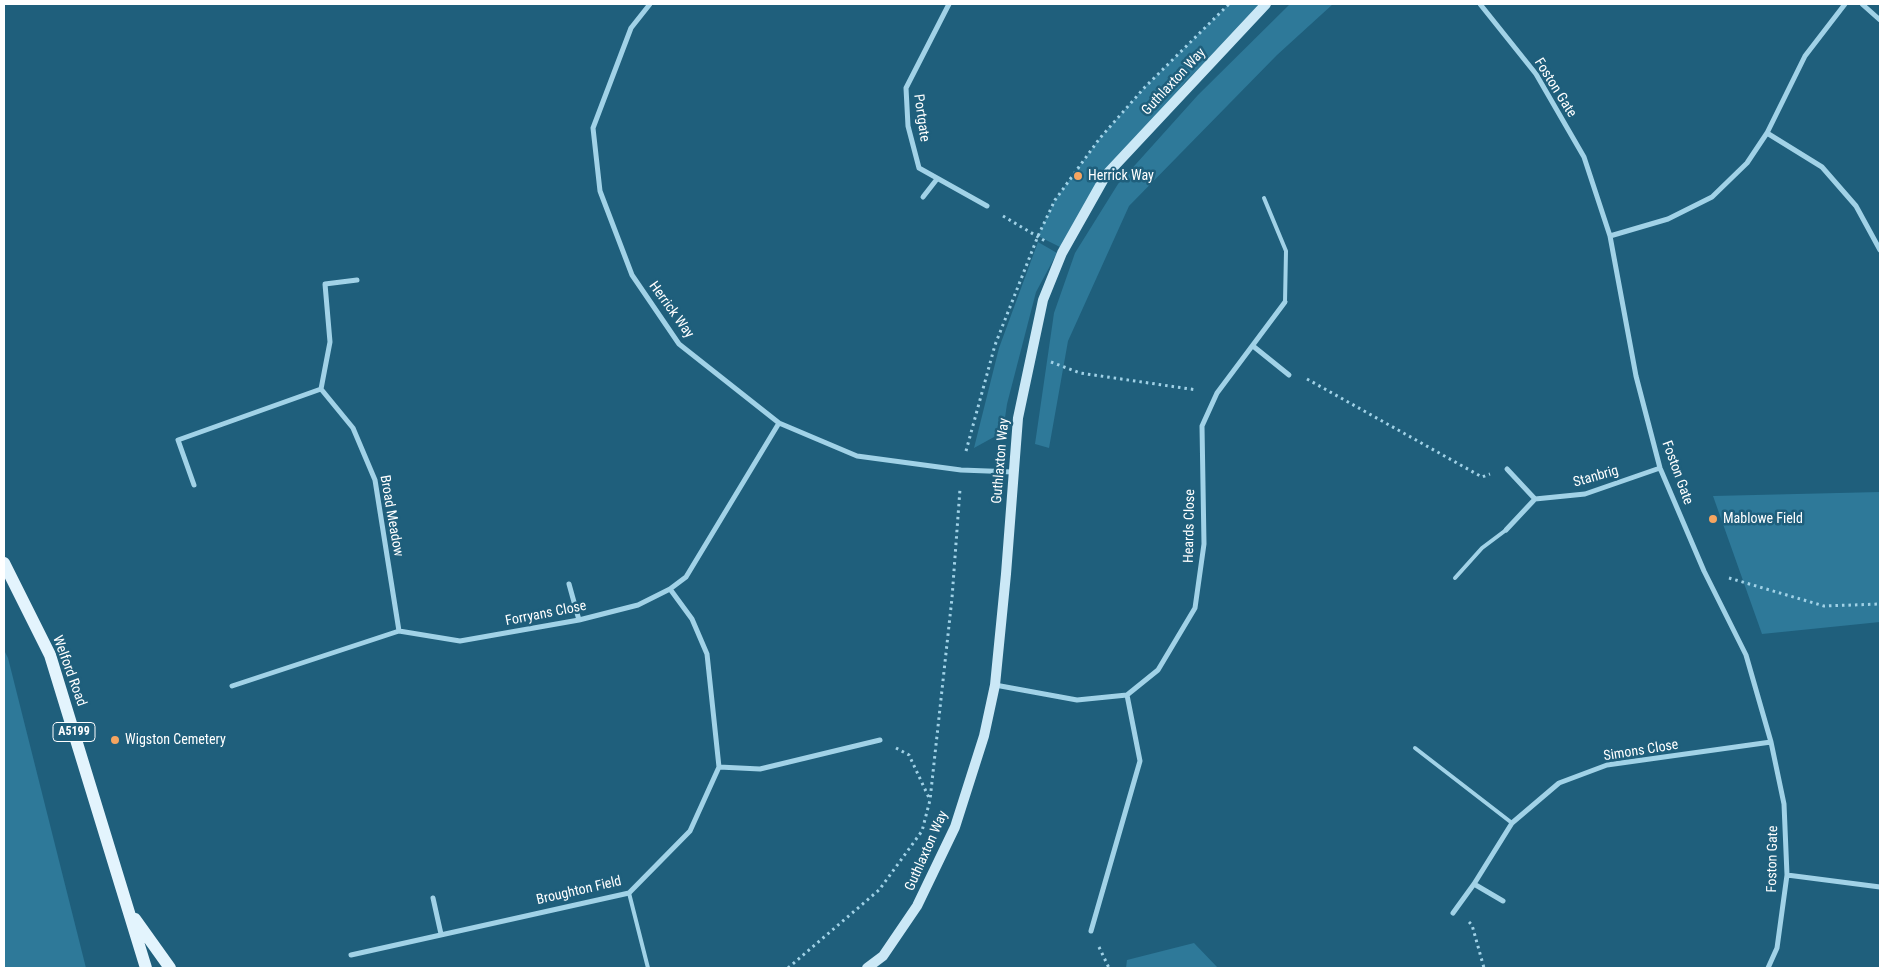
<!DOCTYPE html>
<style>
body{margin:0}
#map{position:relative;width:1884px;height:972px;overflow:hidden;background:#1f5f7c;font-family:"Roboto Condensed",sans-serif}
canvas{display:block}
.frame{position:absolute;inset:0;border:5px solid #fff;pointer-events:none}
</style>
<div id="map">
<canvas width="1884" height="972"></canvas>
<div class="frame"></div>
</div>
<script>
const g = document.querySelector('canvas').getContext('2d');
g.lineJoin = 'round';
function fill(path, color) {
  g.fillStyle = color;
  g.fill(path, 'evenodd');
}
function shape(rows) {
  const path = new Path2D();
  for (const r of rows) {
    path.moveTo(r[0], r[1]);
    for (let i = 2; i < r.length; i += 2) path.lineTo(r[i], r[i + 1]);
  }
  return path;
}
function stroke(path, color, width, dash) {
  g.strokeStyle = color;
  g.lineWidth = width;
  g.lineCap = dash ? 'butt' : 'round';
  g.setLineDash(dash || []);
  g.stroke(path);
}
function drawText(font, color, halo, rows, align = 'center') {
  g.font = font + ' "Roboto Condensed",sans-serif';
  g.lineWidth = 5;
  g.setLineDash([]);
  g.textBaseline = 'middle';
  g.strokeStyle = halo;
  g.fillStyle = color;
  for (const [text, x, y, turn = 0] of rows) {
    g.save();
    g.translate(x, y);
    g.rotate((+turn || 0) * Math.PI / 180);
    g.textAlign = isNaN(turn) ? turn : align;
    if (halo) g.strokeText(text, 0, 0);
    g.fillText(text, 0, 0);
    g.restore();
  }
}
fill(shape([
 [1229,4,1266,4,1185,82,1109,180,1064,249,1038,236,1055,200,1100,138,1145,87],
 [1290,4,1333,4,1277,55,1129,206,1068,341,1049,448,1035,444,1054,313,1075,253,1118,184,1198,95],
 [1038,242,1057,253,1036,292,1007,404,1003,432,974,448,999,348],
 [1880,492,1880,622,1762,634,1713,496],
 [4,650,8,658,86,968,4,968],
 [1194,943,1218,968,1126,968,1127,960]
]), '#2e7999');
stroke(shape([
 [1003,216,1045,241],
 [1051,362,1080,373,1197,390],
 [1307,379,1482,477,1490,474],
 [966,451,995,345,1038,236,1055,200,1100,138,1145,87,1229,4],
 [1729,578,1824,606,1880,604],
 [896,748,909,755,930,800],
 [1469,922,1472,925,1484,968],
 [1099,947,1109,968],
 [788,968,879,890,922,831,930,800,952,598,960,489]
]), '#a1d2e7', 3, [2.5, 4]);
stroke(shape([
 [1264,198,1286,251,1285,302],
 [1455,578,1482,548,1506,530],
 [1415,748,1512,823],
 [629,893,648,968]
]), '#a1d2e7', 4);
stroke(shape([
 [650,4,631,28,593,128,600,191,632,275,679,344,779,423,857,456,961,470,1014,472],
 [949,4,906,88,908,126,919,168,987,206],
 [1480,4,1536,74,1584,157,1610,236,1636,376,1660,468,1704,571,1746,655,1771,742,1784,804,1787,875,1777,948,1768,968],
 [1862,4,1880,20],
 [1767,133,1822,167,1856,206,1880,250],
 [923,197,937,179],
 [1610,236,1668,219,1712,197,1747,163,1767,133,1805,56,1845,4],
 [1253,346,1289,375],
 [321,389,353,428,375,480,399,631],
 [1507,469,1535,499],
 [194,485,178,440,321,389,330,342,325,284,357,280],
 [1506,530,1535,499,1585,494,1660,468],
 [569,584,579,620],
 [995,685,1077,700,1127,695,1158,670,1195,608,1204,544,1202,426,1217,393,1285,302],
 [232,686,399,631,460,641,579,620,638,605,670,589,686,577,779,423],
 [719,767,760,769,880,740],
 [1787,875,1880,887],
 [1474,884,1503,901],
 [433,898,441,934],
 [1453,913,1474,884,1512,823,1559,783,1607,765,1771,742],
 [1091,931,1140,761,1127,695],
 [351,955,629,893,690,831,719,767,707,654,692,619,670,589]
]), '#a1d2e7', 5);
stroke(shape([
 [867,968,883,956,917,906,955,827,984,736,995,685,1006,574,1018,418,1043,300,1062,253,1106,175,1266,4]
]), '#cbe8f6', 10);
stroke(shape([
 [4,563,50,655,146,968],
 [135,919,170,968]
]), '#e3f4fd', 12);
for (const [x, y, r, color] of [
 [1078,176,5,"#f6a560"],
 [1713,519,5,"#f6a560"],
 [115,740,5,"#f6a560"]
]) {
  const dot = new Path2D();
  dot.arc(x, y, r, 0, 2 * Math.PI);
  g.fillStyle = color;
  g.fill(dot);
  stroke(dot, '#1f5f7c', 2);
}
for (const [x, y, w] of [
 [74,732,42]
]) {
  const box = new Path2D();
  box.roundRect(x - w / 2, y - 9.5, w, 19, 4);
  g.fillStyle = '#1f5f7c';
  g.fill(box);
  stroke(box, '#fff', 1);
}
drawText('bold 12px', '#fff', null, [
 ["A5199",74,732]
]);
drawText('14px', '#fff', '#1f5f7c', [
 ["Guthlaxton Way",1174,82,-47],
 ["Foston Gate",1555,88,58],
 ["Portgate",921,118,82],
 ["Herrick Way",671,310,54],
 ["Guthlaxton Way",1001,461,-85],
 ["Foston Gate",1677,473,70],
 ["Stanbrig",1596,477,-16],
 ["Broad Meadow",391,516,80],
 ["Heards Close",1190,526,-89],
 ["Forryans Close",546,614,-11],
 ["Welford Road",69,671,70],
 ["Simons Close",1641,751,-9],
 ["Guthlaxton Way",927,851,-66],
 ["Foston Gate",1773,859,-89],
 ["Broughton Field",579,891,-13]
]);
drawText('14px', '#fff', '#1f5f7c', [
 ["Herrick Way",1088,176],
 ["Mablowe Field",1723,519],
 ["Wigston Cemetery",125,740]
], 'left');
</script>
